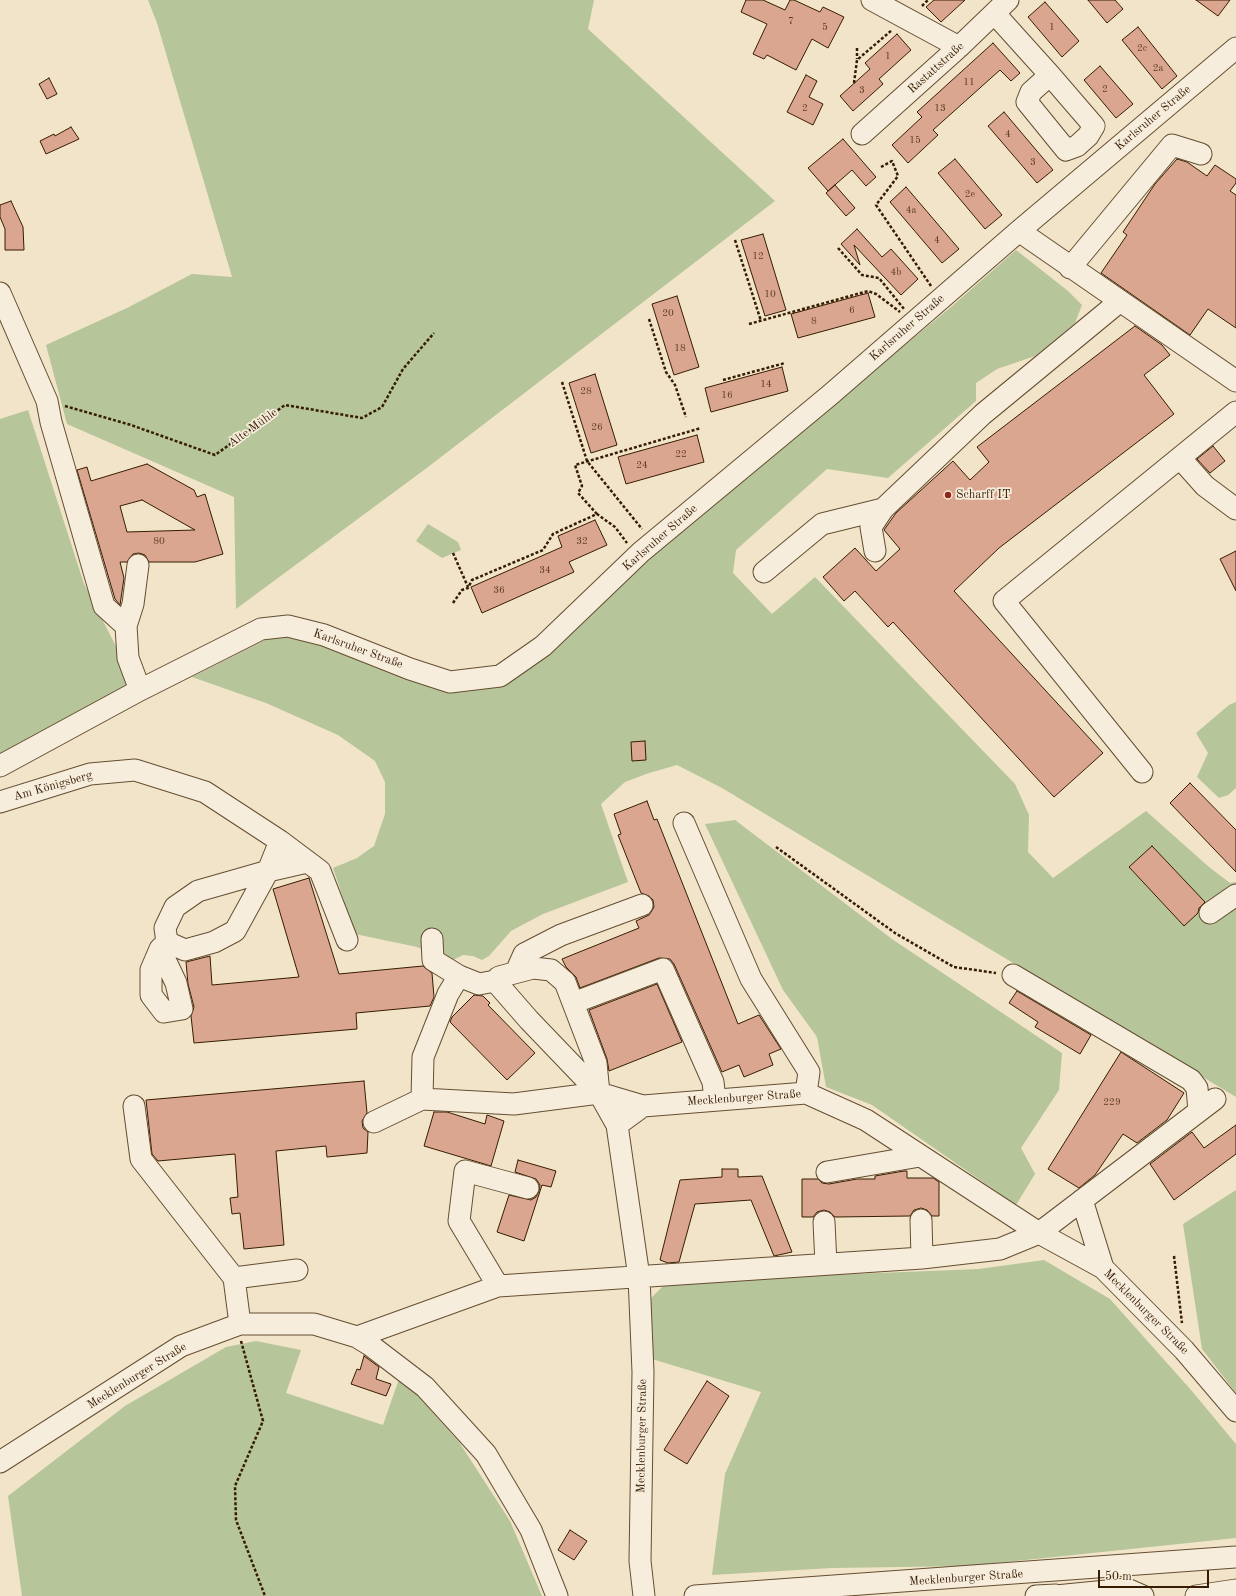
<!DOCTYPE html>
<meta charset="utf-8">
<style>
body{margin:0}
#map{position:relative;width:1236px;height:1596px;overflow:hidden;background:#f2e4c9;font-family:"Old Standard TT",serif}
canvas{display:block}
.scale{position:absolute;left:1098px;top:1570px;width:111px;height:18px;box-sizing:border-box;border:2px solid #361c00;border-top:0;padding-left:5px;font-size:12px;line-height:14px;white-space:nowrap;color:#361c00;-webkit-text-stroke:3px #f7eddc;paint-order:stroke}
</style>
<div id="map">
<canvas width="1236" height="1596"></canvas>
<div class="scale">50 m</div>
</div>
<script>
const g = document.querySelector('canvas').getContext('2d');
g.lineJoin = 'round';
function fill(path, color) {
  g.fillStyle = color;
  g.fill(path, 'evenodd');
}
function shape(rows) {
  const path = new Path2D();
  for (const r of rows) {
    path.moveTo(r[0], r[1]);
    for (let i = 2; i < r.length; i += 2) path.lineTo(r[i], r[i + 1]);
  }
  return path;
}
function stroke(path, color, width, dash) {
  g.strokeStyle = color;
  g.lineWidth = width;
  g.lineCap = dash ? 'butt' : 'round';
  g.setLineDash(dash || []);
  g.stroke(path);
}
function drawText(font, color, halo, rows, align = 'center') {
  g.font = font + ' "Old Standard TT",serif';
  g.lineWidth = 3.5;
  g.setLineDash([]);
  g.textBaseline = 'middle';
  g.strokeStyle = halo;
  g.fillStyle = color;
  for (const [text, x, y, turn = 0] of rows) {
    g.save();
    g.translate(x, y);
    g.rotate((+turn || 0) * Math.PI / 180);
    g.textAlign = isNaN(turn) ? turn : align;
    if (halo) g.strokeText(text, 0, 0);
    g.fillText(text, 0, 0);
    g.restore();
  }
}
fill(shape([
 [148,0,594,0,588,29,775,201,424,470,236,609,234,497,67,424,46,345,127,308,192,274,232,277,157,23],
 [1016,250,1068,291,1082,305,1075,323,1035,356,997,369,976,383,976,401,888,478,827,469,736,550,733,573,772,614,815,577,1015,784,1029,815,1028,852,1053,878,1146,811,1209,867,1230,883,1236,882,1236,1097,722,788,677,765,649,773,625,782,601,804,628,882,543,914,511,931,489,956,482,960,473,956,463,955,451,961,417,947,355,934,333,868,357,858,374,846,385,814,385,782,375,761,338,735,266,703,192,677,287,629,445,688,492,688,546,655,685,526,951,307],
 [28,410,84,584,142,697,0,775,0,419],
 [428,524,458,542,461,550,442,558,416,541],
 [1236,702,1236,788,1228,795,1219,798,1197,777,1208,753,1196,733,1229,705],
 [735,820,892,939,1062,1053,1059,1090,1021,1148,1035,1174,1016,1205,872,1105,826,1087,817,1037,783,990,705,824],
 [1236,1190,1236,1393,1202,1349,1183,1224],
 [1044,1260,1110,1299,1191,1390,1236,1444,1236,1538,968,1566,832,1568,712,1575,725,1474,761,1392,652,1359,648,1307,652,1297,662,1287,678,1281,979,1269],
 [256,1341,301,1350,286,1393,383,1425,400,1376,459,1442,510,1521,542,1596,22,1596,8,1496,125,1406,226,1347]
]), '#b6c59a');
const building = shape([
 [746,0,763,0,785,10,790,0,794,0,820,12,823,7,844,17,828,48,812,39,796,70,767,55,764,59,753,54,767,24,741,12,746,0],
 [934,0,965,0,941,22,926,7,934,0],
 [1088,0,1115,0,1123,9,1107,23,1088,0],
 [1196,0,1230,0,1218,16,1196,0],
 [1045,2,1079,41,1062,57,1028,17,1045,2],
 [1138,27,1177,76,1162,89,1122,40,1138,27],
 [897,34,911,50,879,79,883,84,853,111,840,96,870,69,865,63,897,34],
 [993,43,1020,73,1011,81,1000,70,933,130,938,135,908,163,892,145,922,117,917,112,993,43],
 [1100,66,1133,104,1116,118,1084,80,1100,66],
 [806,75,817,81,809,97,823,104,813,125,787,112,806,75],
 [49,78,57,94,47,99,39,84,49,78],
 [1004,112,1053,170,1037,183,988,126,1004,112],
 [71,127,79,139,46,154,40,141,54,134,55,136,71,127],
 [843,139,876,177,866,186,852,170,828,191,808,168,843,139],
 [955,159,1002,215,985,229,938,173,955,159],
 [1177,159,1187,162,1207,176,1215,165,1236,179,1236,183,1230,191,1236,195,1236,328,1208,309,1190,335,1101,273,1127,235,1123,232,1155,184,1177,159],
 [835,185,855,208,846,216,826,193,835,185],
 [906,187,959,249,942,263,890,202,906,187],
 [11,201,23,227,24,250,5,250,5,229,0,217,0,205,11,201],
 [857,229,882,257,891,249,918,279,901,295,854,245,860,265,841,244,857,229],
 [763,234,786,310,765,316,741,240,763,234],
 [868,293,875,317,798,338,791,314,868,293],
 [677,296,699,367,674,375,652,304,677,296],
 [1135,326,1162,345,1170,355,1144,375,1174,414,999,548,954,591,1103,753,1054,797,893,622,888,627,855,591,844,601,823,577,855,548,876,571,900,549,884,530,896,513,953,461,970,480,989,462,977,447,1135,326],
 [782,367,788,391,711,412,705,388,782,367],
 [595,374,617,445,591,453,569,383,595,374],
 [697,435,704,462,626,484,618,457,697,435],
 [1213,446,1225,461,1210,473,1197,459,1213,446],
 [147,464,194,490,197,497,205,494,223,554,195,562,149,562,145,555,139,553,133,554,127,562,120,562,124,578,120,605,115,599,77,470,87,467,91,481,147,464],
 [142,500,195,530,127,532,120,506,142,500],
 [595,520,607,545,569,562,574,572,482,613,471,587,562,547,558,536,595,520],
 [1236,551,1236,591,1220,559,1236,551],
 [645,741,646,760,632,761,631,742,645,741],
 [1190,783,1236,830,1236,872,1170,803,1190,783],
 [647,801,654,820,657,819,738,1024,759,1015,781,1049,769,1054,773,1065,744,1077,739,1065,722,1072,674,964,670,959,659,958,580,988,576,977,566,967,562,959,639,928,636,921,649,915,651,912,654,907,653,900,649,896,641,893,618,835,621,834,614,814,647,801],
 [1152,846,1205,902,1199,908,1198,913,1184,926,1129,867,1152,846],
 [309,878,339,974,423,966,432,973,434,997,430,1006,356,1013,357,1029,194,1043,191,1016,194,1007,188,984,186,962,210,956,212,985,299,977,273,889,309,878],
 [657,984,682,1042,609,1071,607,1059,589,1010,657,984],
 [1017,991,1091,1035,1080,1054,1035,1027,1038,1022,1009,1003,1017,991],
 [474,995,483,996,490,1003,488,1005,535,1053,507,1080,450,1022,452,1017,474,995],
 [1121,1052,1184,1093,1167,1120,1137,1143,1123,1134,1095,1175,1079,1188,1048,1169,1121,1052],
 [364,1081,367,1113,362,1121,363,1128,368,1132,367,1153,327,1157,326,1146,276,1151,284,1245,244,1249,240,1213,232,1214,230,1198,238,1197,235,1154,158,1161,152,1154,146,1100,364,1081],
 [434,1112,447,1112,485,1124,487,1115,504,1121,491,1166,424,1146,434,1112],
 [1236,1125,1236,1154,1174,1200,1150,1164,1192,1132,1204,1148,1236,1125],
 [518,1160,556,1171,551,1187,542,1185,524,1241,497,1232,509,1195,531,1200,536,1197,539,1191,540,1185,536,1179,515,1172,518,1160],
 [722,1169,738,1169,738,1177,762,1176,792,1252,774,1256,751,1200,695,1204,679,1262,668,1263,660,1260,680,1180,722,1177,722,1169],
 [904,1171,907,1171,907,1178,933,1178,939,1182,939,1216,932,1216,927,1210,921,1208,914,1210,910,1216,835,1217,830,1212,824,1210,817,1212,813,1217,802,1217,802,1179,818,1179,822,1183,829,1184,857,1179,875,1179,875,1176,904,1171],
 [364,1356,379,1367,376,1379,391,1384,386,1396,351,1384,357,1369,360,1370,364,1356],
 [707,1381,729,1396,687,1464,664,1450,707,1381],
 [570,1530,587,1541,574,1560,558,1550,570,1530]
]);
fill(building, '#daa68f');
stroke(building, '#361c00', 1);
const minor = shape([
 [872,0,959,47],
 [995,14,1050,75,1094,126,1088,136,1077,146,1066,150,1027,102,1031,92,1050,75],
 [862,134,959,47,1008,0],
 [1019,231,1236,381],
 [1070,268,1172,145,1201,154],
 [0,293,47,401,51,422,104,606,126,626],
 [1180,458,1205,486,1236,509],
 [875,551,871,527,883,509,983,414,1119,302],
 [138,565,133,604,126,626,128,658,140,690],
 [764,572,822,524,883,509],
 [0,766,140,690,261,629,288,626,324,635,410,669,450,682,500,676,543,646,641,552,830,395,1019,231,1236,48],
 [1142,772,1004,601,1236,412],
 [0,802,90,774,135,770,205,792,280,841,320,871,347,940],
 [684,823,751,979,809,1072,806,1093],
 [280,841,268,871,235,931,214,942,185,950,167,942,165,928,175,907,198,891,268,871,307,862],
 [1210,913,1236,895],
 [432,939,433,960,459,976],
 [160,949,176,983,182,1009,164,1012,151,995,151,970,160,949,167,942],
 [516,972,524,954,561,935,642,905],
 [1013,975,1191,1080,1197,1088,1199,1111],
 [495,981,499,977,533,968,551,970,565,982,596,1063,599,1093],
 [573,1003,663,969,713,1082,715,1100],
 [422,1099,423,1057,448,994,459,976,479,984,495,981,529,1020,599,1093],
 [134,1106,141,1159,234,1278],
 [374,1122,422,1099,514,1104,599,1093],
 [617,1125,599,1093,643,1106],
 [827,1172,920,1156],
 [1082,1200,1103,1268],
 [921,1220,922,1258],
 [824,1222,826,1264],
 [498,1286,459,1221,465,1171,528,1188],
 [240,1324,234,1278,297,1270],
 [357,1337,498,1286,922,1258,1000,1249,1039,1233,1103,1268,1184,1350,1236,1411],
 [0,1462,181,1346,240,1324,314,1324,357,1337,370,1345,425,1387,486,1454,531,1530,557,1596],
 [644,1596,640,1561,643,1372,639,1277,617,1125,643,1106,806,1093,866,1120,1039,1233,1215,1099],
 [695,1596,1236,1557],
 [1036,1596,1056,1595],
 [1056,1596,1127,1589,1143,1596],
 [1196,1596,1236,1590]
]);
stroke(minor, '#654e32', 23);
stroke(shape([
 [922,6,928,0],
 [857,48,857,59],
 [854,83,857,60,892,30],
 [881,167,892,161,898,176,876,205,931,286],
 [735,240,761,321],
 [838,248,862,275,879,278,904,309],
 [649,319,666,372,675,385,686,417],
 [749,324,868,291,876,294,900,312],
 [723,380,785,363],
 [562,382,587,461,642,529],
 [65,406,131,425,215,455,285,405,362,418,382,407,403,369,434,333],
 [597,514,578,493,582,486,575,465,701,428],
 [453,553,468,587],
 [453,603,462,590,468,588,472,580,543,550,553,534,597,514,615,527,627,543],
 [776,847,895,933,954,967,996,973],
 [1174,1256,1182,1323],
 [241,1341,263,1421,235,1486,236,1520,265,1596]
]), '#361c00', 2.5, [3, 2]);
stroke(minor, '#f7eddc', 21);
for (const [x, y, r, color] of [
 [948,495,4,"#8f2418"]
]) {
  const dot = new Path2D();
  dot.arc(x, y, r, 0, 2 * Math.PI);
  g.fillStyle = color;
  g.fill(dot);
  stroke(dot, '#f7eddc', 1.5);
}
drawText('10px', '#5f3e24', null, [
 ["7",791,21],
 ["5",825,27],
 ["1",1052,27],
 ["2c",1142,48],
 ["1",888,56],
 ["2a",1158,68],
 ["11",969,82],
 ["2",1105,89],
 ["3",862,90],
 ["2",805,108],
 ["13",940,108],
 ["4",1008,134],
 ["15",915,140],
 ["3",1033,162],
 ["2e",970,194],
 ["4a",911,210],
 ["4",937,240],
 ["12",758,256],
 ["4b",896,272],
 ["10",770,294],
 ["6",852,310],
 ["20",668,313],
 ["8",814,321],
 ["18",680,348],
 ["14",766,384],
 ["28",586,391],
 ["16",727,395],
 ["26",597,427],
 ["22",681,454],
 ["24",642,465],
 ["80",159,541],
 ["32",582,541],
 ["34",545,570],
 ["36",499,590],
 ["229",1112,1102]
]);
drawText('12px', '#361c00', '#f7eddc', [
 ["Rastattstraße",936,68,-42],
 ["Karlsruher Straße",1153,118,-40],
 ["Karlsruher Straße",907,328,-41],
 ["Alte Mühle",253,428,-36],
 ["Karlsruher Straße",660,538,-41],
 ["Karlsruher Straße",358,649,20],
 ["Am Königsberg",53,786,-16],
 ["Mecklenburger Straße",744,1098,-4],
 ["Mecklenburger Straße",1146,1312,45],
 ["Mecklenburger Straße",137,1376,-32],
 ["Mecklenburger Straße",642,1436,-89],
 ["Mecklenburger Straße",966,1578,-4]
]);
drawText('12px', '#361c00', '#f7eddc', [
 ["Scharff IT",956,495]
], 'left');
</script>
